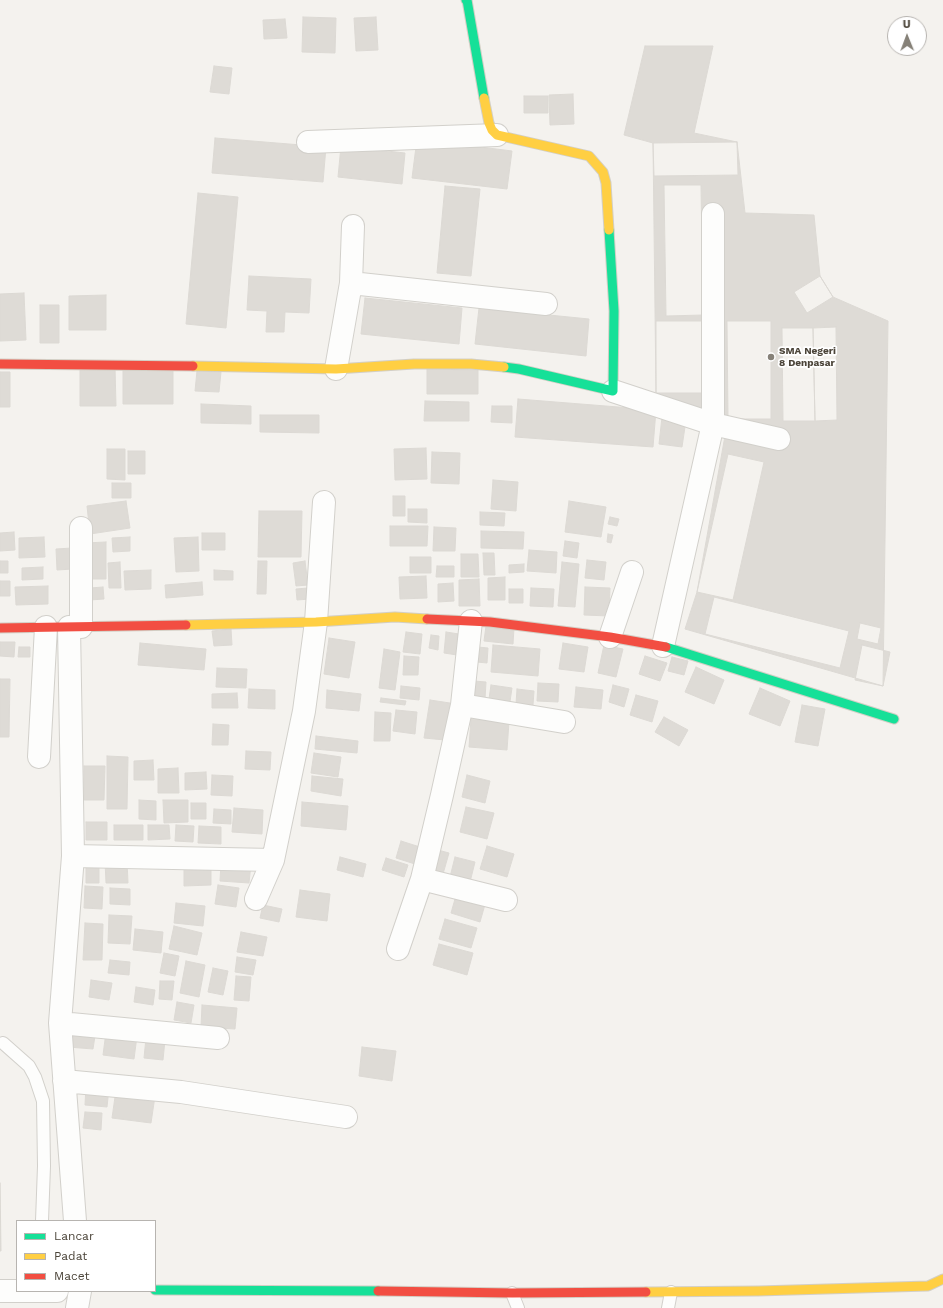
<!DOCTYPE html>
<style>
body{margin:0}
#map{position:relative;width:943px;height:1308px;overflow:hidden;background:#f4f2ee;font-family:"Work Sans",sans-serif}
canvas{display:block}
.legend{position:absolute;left:16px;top:1220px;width:140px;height:72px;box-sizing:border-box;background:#fff;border:1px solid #b7b4b0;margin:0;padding:5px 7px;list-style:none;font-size:12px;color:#4b4439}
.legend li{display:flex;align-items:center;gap:8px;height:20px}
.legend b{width:20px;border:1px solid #b7b4b0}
.north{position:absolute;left:887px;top:16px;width:40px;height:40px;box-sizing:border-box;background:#fff;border:1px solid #b7b4b0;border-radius:50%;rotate:359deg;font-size:11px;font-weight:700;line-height:16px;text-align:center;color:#4b4439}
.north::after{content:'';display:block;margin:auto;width:14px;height:18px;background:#868178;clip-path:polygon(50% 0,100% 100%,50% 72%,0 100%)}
</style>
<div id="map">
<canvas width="943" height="1308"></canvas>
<ul class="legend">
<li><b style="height:5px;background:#16e098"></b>Lancar</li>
<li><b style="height:5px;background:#ffcf43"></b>Padat</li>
<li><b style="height:5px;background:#f24e42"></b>Macet</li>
</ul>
<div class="north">U</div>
</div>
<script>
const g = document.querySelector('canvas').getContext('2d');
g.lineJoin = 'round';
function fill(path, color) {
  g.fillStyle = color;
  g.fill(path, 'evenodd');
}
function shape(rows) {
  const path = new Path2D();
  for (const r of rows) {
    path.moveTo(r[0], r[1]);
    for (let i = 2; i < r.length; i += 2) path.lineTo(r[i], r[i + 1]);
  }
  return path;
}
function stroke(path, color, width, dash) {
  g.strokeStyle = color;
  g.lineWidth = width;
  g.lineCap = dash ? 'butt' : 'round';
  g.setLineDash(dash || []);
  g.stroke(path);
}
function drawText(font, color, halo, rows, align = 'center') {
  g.font = font + ' "Work Sans",sans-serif';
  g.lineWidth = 3.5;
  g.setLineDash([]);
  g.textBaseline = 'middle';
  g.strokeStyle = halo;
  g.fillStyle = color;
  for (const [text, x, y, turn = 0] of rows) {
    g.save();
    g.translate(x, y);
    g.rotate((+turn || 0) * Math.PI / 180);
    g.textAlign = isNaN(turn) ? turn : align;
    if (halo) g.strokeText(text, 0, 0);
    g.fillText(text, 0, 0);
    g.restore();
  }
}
const building = shape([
 [303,17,336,18,335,53,302,52,303,17],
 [376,17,378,50,356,51,354,18,376,17],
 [285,19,287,38,264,39,263,20,285,19],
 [645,46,713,46,694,133,737,142,745,213,814,215,820,276,833,297,888,321,883,686,685,629,697,592,728,419,656,393,653,143,624,135,645,46],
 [214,66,232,68,229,94,210,92,214,66],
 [573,94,574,124,550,125,549,95,573,94],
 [524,96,548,96,548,113,524,113,524,96],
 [215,138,326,147,323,182,212,173,215,138],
 [417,139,512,151,507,189,412,178,417,139],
 [737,142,738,175,654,176,653,143,737,142],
 [341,146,405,153,402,184,338,177,341,146],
 [664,185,701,185,703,315,666,316,664,185],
 [445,186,480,189,471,276,437,273,445,186],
 [198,193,238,197,226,328,186,324,198,193],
 [249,276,311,279,309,313,285,312,284,332,266,332,267,311,247,310,249,276],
 [820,276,833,297,807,313,794,292,820,276],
 [24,293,26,340,0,341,0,294,24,293],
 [106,295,106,330,69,330,69,296,106,295],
 [365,298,462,308,459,344,361,334,365,298],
 [40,305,59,305,59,343,40,343,40,305],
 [479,308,589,319,586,356,475,344,479,308],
 [656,321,703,321,703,393,656,393,656,321],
 [727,321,771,321,771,419,728,419,727,321],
 [836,327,837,420,815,421,813,328,836,327],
 [782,328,813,328,815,421,783,421,782,328],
 [115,367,116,406,80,406,80,368,115,367],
 [123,367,173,367,173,404,123,404,123,367],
 [427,369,478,370,478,394,427,394,427,369],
 [197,371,221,372,219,392,195,391,197,371],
 [0,372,10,372,10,407,0,407,0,372],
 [518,399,656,410,653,447,515,437,518,399],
 [425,401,469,402,469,421,424,421,425,401],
 [201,404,251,406,251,424,201,423,201,404],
 [492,406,512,406,512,423,491,422,492,406],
 [260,415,319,415,319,433,260,432,260,415],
 [662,417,686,420,682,447,659,444,662,417],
 [426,448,427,479,395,480,394,449,426,448],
 [107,449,125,449,125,480,107,479,107,449],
 [128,451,145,451,145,474,128,474,128,451],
 [432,452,460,453,459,484,431,483,432,452],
 [728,454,764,462,733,600,697,592,728,454],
 [493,480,518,482,516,511,491,509,493,480],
 [112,483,131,483,131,498,112,498,112,483],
 [393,496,405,496,405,516,393,516,393,496],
 [126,501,130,528,90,534,87,506,126,501],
 [569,501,606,507,601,537,565,532,569,501],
 [408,509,427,509,427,523,408,522,408,509],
 [259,511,302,511,301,557,258,557,259,511],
 [480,512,505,513,504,526,480,525,480,512],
 [610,517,619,519,617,526,608,524,610,517],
 [390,526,428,526,427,546,390,546,390,526],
 [434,527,456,528,455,551,433,551,434,527],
 [481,531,524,532,523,549,481,548,481,531],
 [14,532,15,550,0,551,0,533,14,532],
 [202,533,225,533,225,550,202,550,202,533],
 [608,534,613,535,611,543,607,542,608,534],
 [44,537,45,557,19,558,19,538,44,537],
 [130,537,130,551,113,552,112,538,130,537],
 [198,537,199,571,176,572,174,538,198,537],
 [565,541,579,543,577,558,563,556,565,541],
 [106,542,106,579,86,579,85,543,106,542],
 [72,548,73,569,57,570,56,549,72,548],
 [529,550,557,552,556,573,527,571,529,550],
 [483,553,494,553,495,575,484,575,483,553],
 [461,554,478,554,479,577,461,577,461,554],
 [410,557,431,557,431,573,410,573,410,557],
 [587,560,606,562,604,580,585,578,587,560],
 [0,561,8,561,8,573,0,573,0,561],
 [258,561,267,561,266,594,257,594,258,561],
 [305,561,308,585,296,586,293,563,305,561],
 [120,562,121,588,109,588,108,563,120,562],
 [562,562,579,564,575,607,558,606,562,562],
 [524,564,524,572,509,573,509,565,524,564],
 [437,566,454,566,454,577,436,577,437,566],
 [43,567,43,579,22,580,22,568,43,567],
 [151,570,151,589,125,590,124,571,151,570],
 [214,570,233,571,233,580,214,580,214,570],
 [426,576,427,598,400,599,399,577,426,576],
 [505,577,505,600,488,600,488,578,505,577],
 [479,579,480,606,459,606,459,580,479,579],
 [0,581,10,581,10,596,0,596,0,581],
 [202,582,203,595,166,598,165,585,202,582],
 [453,583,454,601,438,602,438,584,453,583],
 [48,586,48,604,16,605,15,587,48,586],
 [103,587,104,599,90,600,90,588,103,587],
 [585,587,610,588,609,616,584,615,585,587],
 [308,588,310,599,297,600,296,589,308,588],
 [531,588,554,589,553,607,530,606,531,588],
 [509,589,523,589,523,603,509,603,509,589],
 [714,597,849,631,840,668,705,634,714,597],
 [860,623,881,628,878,644,857,639,860,623],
 [486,626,514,628,513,644,484,641,486,626],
 [231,629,232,645,214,646,212,631,231,629],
 [406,632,422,634,420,654,403,652,406,632],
 [446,632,459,634,457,655,444,653,446,632],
 [431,635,439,636,438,650,429,648,431,635],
 [329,638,355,642,349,678,324,674,329,638],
 [0,642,15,642,14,657,0,656,0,642],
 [140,643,206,649,204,670,138,665,140,643],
 [563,643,588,647,584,672,559,669,563,643],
 [493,645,540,649,538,676,491,672,493,645],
 [604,645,623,649,616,677,598,673,604,645],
 [862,645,890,652,883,686,855,680,862,645],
 [19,647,30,647,30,657,18,657,19,647],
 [478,647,488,648,487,663,477,662,478,647],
 [384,649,400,652,395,690,379,688,384,649],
 [404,656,419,657,418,675,403,675,404,656],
 [645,656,667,663,660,681,639,674,645,656],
 [672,657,688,661,684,675,668,671,672,657],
 [696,667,724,680,714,704,685,692,696,667],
 [217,668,247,669,246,688,216,687,217,668],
 [0,679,10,679,9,737,0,737,0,679],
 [474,681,486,682,485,699,473,698,474,681],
 [538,683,559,684,558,702,537,701,538,683],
 [491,685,512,688,509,708,488,706,491,685],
 [613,685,629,689,624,707,609,702,613,685],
 [401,686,420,688,419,700,400,698,401,686],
 [576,687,603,690,601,709,574,707,576,687],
 [760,688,790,701,780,726,749,714,760,688],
 [249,689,275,690,275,709,248,708,249,689],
 [517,689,534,691,533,705,516,704,517,689],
 [327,690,361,694,359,711,326,708,327,690],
 [237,693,238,708,212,708,212,694,237,693],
 [636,695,658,701,652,722,630,715,636,695],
 [381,698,406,701,405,705,380,702,381,698],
 [430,700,450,703,445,740,424,738,430,700],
 [802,705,825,709,818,746,795,742,802,705],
 [396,710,417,712,415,734,393,731,396,710],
 [375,712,391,713,390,741,374,741,375,712],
 [664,717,688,730,679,746,655,732,664,717],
 [471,719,509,722,507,750,469,747,471,719],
 [213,724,229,725,228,745,212,745,213,724],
 [316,736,358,741,357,753,315,749,316,736],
 [246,751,271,752,270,770,245,769,246,751],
 [314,753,341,757,338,777,311,773,314,753],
 [107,756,128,757,127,809,107,809,107,756],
 [153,760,154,780,134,780,134,761,153,760],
 [84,766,105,766,104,800,84,800,84,766],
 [178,768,179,793,158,793,158,769,178,768],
 [206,772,207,789,185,790,185,773,206,772],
 [212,775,233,776,232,796,211,795,212,775],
 [467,775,490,781,485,803,462,797,467,775],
 [312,776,343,779,341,796,311,791,312,776],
 [139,800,156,801,156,820,139,819,139,800],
 [163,800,188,800,188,822,164,823,163,800],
 [302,802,348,806,346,830,301,826,302,802],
 [191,803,206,803,206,819,191,819,191,803],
 [466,807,494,813,487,839,460,832,466,807],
 [234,808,263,810,262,834,232,832,234,808],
 [214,809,231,810,231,824,213,823,214,809],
 [86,822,107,822,107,840,86,840,86,822],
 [114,825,143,825,143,840,114,840,114,825],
 [148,825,169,825,170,839,148,840,148,825],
 [176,825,194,826,193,842,175,841,176,825],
 [199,826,221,827,221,844,198,843,199,826],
 [401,841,420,847,415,864,396,858,401,841],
 [487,846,514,854,507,877,480,869,487,846],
 [438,850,449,853,443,874,433,871,438,850],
 [340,857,366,864,363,877,337,870,340,857],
 [455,857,475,862,470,882,450,877,455,857],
 [386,858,408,865,404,877,382,870,386,858],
 [127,860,128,883,106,883,105,861,127,860],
 [221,863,251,864,249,883,220,881,221,863],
 [211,865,211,885,184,886,184,866,211,865],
 [86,866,99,866,99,883,86,883,86,866],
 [218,885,239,888,236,907,215,904,218,885],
 [85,886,103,887,102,909,84,908,85,886],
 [110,888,130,889,130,905,110,904,110,888],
 [300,890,330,894,327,921,296,917,300,890],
 [457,892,486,901,480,922,451,913,457,892],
 [176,903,205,906,203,926,174,923,176,903],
 [263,905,282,909,279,922,260,918,263,905],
 [109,915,132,916,130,944,108,943,109,915],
 [445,919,477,928,471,948,439,939,445,919],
 [85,923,103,924,102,960,83,960,85,923],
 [174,926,202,933,197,955,169,949,174,926],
 [135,929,163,932,161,953,133,950,135,929],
 [241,932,267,937,263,956,237,952,241,932],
 [439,944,473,953,467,975,433,965,439,944],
 [164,953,179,956,175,976,160,973,164,953],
 [237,957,256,960,253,975,235,972,237,957],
 [110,960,130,962,129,975,108,973,110,960],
 [186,961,205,965,199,997,180,993,186,961],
 [213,968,228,971,223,995,208,992,213,968],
 [236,976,251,977,249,1001,234,1000,236,976],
 [91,980,112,983,109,1000,89,997,91,980],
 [160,981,174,981,172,1000,159,999,160,981],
 [136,987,155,990,153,1005,134,1002,136,987],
 [177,1002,194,1005,191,1023,174,1020,177,1002],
 [202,1005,237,1008,235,1029,201,1027,202,1005],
 [106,1032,137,1036,134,1059,103,1055,106,1032],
 [69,1033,95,1036,93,1049,68,1047,69,1033],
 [146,1038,165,1040,163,1060,144,1058,146,1038],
 [362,1047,396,1051,392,1081,359,1076,362,1047],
 [86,1086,109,1088,107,1107,85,1105,86,1086],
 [116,1090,155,1096,151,1123,112,1118,116,1090],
 [85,1112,102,1113,101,1130,83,1128,85,1112],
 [0,1183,1,1251,0,1251,0,1183]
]);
fill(building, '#dedbd6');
stroke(building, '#dcd9d4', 1);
const lane = shape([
 [3,1043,29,1066,35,1077,43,1101,44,1166,42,1221],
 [512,1293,518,1308],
 [668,1308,671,1292]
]);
const street = shape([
 [308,142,497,135],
 [713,214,713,424,779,439],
 [351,283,546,304],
 [336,369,351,283,353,226],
 [613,391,713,424,663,646],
 [69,627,73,856,60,1023,75,1221],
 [81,627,81,528],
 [610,637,632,572],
 [462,705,564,722],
 [39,757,46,627],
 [73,856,273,860],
 [422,879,506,900],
 [256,899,273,860,304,711,316,622,324,502],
 [398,949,422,879,442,795,462,705,471,621],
 [60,1023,218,1038],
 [64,1081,181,1092,346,1117],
 [0,1291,57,1291],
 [77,1308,80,1291]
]);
const fast = shape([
 [466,0,467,0,484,98],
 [504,367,519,369,613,391,614,311,609,230],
 [666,647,894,719],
 [155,1290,378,1291]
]);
const slow = shape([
 [484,98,489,123,492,130,497,135,589,156,603,172,606,183,609,230],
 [193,366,336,369,414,364,471,364,504,367],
 [186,625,316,622,395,617,427,619],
 [646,1292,758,1291,928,1286,943,1279]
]);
const jam = shape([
 [0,364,193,366],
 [427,619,490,622,610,637,666,647],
 [0,628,186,625],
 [378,1291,512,1293,646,1292]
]);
stroke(lane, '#d2d0cb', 14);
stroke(street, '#d2d0cb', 24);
stroke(fast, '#d3cfc5', 11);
stroke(slow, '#d3cfc5', 11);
stroke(jam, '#d3cfc5', 11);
stroke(lane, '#fdfdfc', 12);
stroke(street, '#fdfdfc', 22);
stroke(fast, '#16e098', 9);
stroke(slow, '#ffcf43', 9);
stroke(jam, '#f24e42', 9);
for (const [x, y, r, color] of [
 [771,357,4,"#868178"]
]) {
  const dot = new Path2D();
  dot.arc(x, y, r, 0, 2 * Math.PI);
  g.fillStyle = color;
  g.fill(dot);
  stroke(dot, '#fff', 1.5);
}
drawText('bold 10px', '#4b4439', '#fff', [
 ["SMA Negeri",779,351],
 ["8 Denpasar",779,363]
], 'left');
</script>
